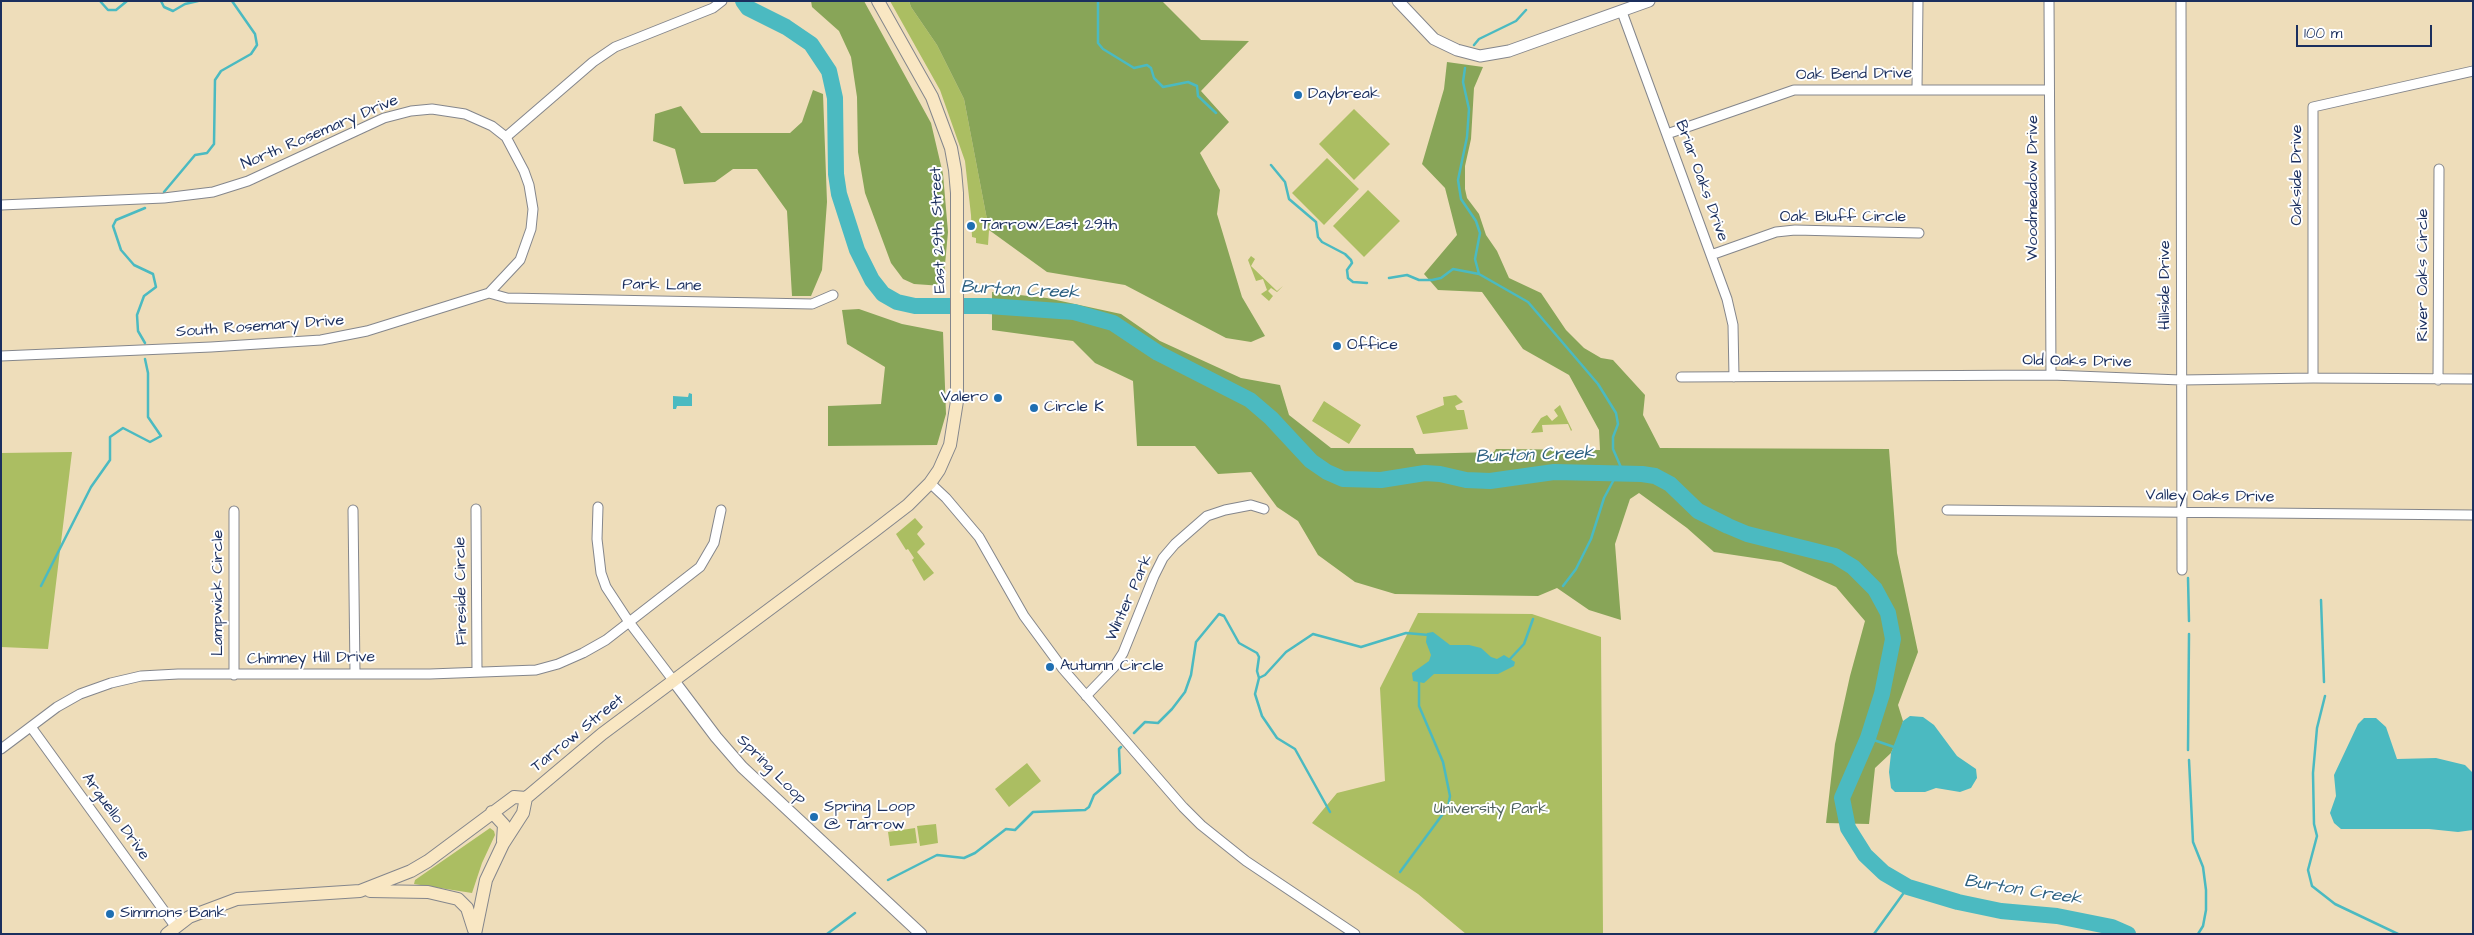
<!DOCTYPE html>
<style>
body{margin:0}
#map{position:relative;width:2474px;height:935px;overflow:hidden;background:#eeddba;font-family:"Architects Daughter",sans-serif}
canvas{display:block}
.frame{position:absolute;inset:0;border:2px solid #1b2f5e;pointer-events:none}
.scale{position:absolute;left:2296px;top:25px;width:136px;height:22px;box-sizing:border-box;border:2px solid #1b2f5e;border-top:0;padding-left:6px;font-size:15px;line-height:18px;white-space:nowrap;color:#1b2f5e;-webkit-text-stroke:4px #fff;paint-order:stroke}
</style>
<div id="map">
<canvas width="2474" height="935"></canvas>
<div class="frame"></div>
<div class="scale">100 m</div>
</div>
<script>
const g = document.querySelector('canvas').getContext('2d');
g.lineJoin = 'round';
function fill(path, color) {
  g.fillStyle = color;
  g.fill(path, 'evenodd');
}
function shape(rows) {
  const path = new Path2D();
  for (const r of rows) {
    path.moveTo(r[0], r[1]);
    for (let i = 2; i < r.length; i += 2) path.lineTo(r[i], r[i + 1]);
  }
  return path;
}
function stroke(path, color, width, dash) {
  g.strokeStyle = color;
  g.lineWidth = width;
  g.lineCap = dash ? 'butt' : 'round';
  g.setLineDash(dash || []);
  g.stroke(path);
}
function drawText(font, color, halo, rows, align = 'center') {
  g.font = font + ' "Architects Daughter",sans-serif';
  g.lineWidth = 4;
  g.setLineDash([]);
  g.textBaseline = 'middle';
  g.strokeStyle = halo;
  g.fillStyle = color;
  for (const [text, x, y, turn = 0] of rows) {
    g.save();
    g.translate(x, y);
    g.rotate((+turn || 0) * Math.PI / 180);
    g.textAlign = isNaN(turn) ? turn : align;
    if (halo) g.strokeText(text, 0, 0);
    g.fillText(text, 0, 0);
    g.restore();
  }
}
fill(shape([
 [890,1,909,1,911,7,937,45,964,99,989,230,988,245,976,243,976,238,972,237,971,215,965,161,940,90],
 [1354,109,1390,144,1354,180,1319,144],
 [1327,158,1359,189,1324,225,1292,193],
 [1368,190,1400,221,1364,257,1333,226],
 [1251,256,1255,259,1251,266,1277,291,1283,286,1277,292,1271,288,1268,291,1273,296,1269,301,1261,294,1267,290,1263,279,1256,281,1248,260],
 [1456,395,1463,402,1455,406,1457,410,1464,410,1468,429,1423,434,1416,416,1444,405,1443,397],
 [1324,401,1361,425,1349,444,1312,421],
 [1560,405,1572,430,1571,431,1568,424,1542,425,1543,432,1531,433,1541,418,1547,415,1552,421,1558,416,1554,410],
 [72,452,48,649,1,647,1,453],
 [915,518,923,527,917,534,925,544,917,552,934,573,924,581,912,560,914,558,908,549,906,550,896,534],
 [1418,613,1532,614,1601,637,1603,934,1466,934,1418,894,1312,823,1337,793,1385,781,1380,688],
 [1027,763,1041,781,1009,807,995,789],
 [936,824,938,843,920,846,917,826],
 [490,828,494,831,495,835,482,863,472,893,414,884,415,880],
 [915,828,917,843,890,846,888,832]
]), '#abbe62');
fill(shape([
 [811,1,864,1,931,123,943,174,948,232,943,286,914,284,903,279,891,263,865,193,858,152,857,97,851,57,839,31,812,7],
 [909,1,1162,1,1201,40,1249,41,1201,91,1229,122,1200,153,1220,190,1217,214,1242,297,1265,336,1251,342,1226,338,1125,285,1047,272,989,230,964,99,937,45,911,7],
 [1447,62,1483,67,1474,88,1471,139,1465,166,1465,189,1467,198,1479,214,1486,235,1497,251,1509,278,1541,293,1566,330,1584,348,1601,358,1613,360,1645,395,1643,415,1660,448,1889,449,1897,553,1918,652,1898,705,1903,721,1901,731,1891,753,1875,768,1869,824,1826,823,1835,744,1850,676,1865,621,1836,587,1781,562,1714,552,1687,528,1639,493,1630,499,1615,544,1621,620,1589,610,1557,588,1538,596,1395,594,1355,582,1318,555,1298,521,1277,507,1251,472,1218,474,1195,446,1137,446,1133,381,1095,363,1073,341,992,330,992,292,1047,298,1121,314,1160,341,1241,378,1280,385,1289,415,1331,448,1413,448,1416,454,1494,452,1496,449,1600,450,1599,430,1569,375,1523,349,1482,292,1438,290,1424,274,1457,235,1445,188,1422,164,1444,89],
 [813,90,823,94,827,202,822,270,811,296,792,296,787,211,757,169,733,169,715,182,684,184,675,149,653,141,655,114,681,106,701,133,790,133,802,122],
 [859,309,902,324,943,332,946,414,937,445,828,446,828,406,881,404,885,367,847,344,842,310]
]), '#88a558');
fill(shape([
 [689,393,692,394,692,406,677,406,676,409,673,409,673,396,688,397],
 [1433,632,1450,645,1469,645,1481,648,1491,657,1497,659,1504,655,1515,662,1514,666,1498,674,1434,674,1424,683,1413,681,1412,673,1429,661,1431,655,1426,642,1427,633],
 [1910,716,1923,717,1934,725,1957,756,1976,769,1977,778,1971,788,1960,792,1936,788,1925,792,1895,792,1891,788,1889,772,1891,753,1903,721],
 [2364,718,2376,718,2386,727,2397,759,2436,758,2465,765,2473,773,2473,830,2458,832,2429,829,2341,829,2334,823,2330,813,2336,796,2334,775,2358,724]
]), '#4bbac1');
stroke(shape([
 [100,1,108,10,116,10,127,1],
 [161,1,164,7,173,11,185,4,198,1],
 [1098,1,1098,43,1103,49,1134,68,1147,65,1151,68,1154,78,1163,87,1188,82,1197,86,1198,96,1216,113],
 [1474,45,1479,39,1516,21,1526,10],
 [1465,68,1463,82,1469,109,1467,137,1458,180,1461,199,1476,221,1480,233,1475,259,1479,274,1528,302,1598,384,1616,413,1618,424,1613,437,1613,449,1623,472],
 [1271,165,1285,182,1289,199,1316,222,1318,237,1322,242,1345,254,1351,260,1352,263,1347,270,1348,278,1353,282,1367,283],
 [164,192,195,155,207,153,214,144,215,80,221,71,251,54,257,45,255,34,232,1],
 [145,208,116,220,113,226,121,250,134,265,153,274,156,287,144,296,137,315,138,331,145,343],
 [1389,278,1407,275,1419,280,1432,280,1441,278,1453,269,1479,274],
 [2188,578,2189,621],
 [41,586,91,487,110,460,110,437,123,428,150,442,161,436,148,417,148,373,145,359],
 [1563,586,1576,569,1591,539,1604,498,1618,472],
 [2321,600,2324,682],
 [1509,660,1524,644,1533,619],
 [1259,678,1265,675,1286,652,1313,634,1361,647,1406,633,1429,635],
 [2325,696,2317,728,2313,773,2314,824,2317,836,2308,870,2312,886,2335,904,2398,934],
 [1134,733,1145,722,1158,723,1172,709,1185,692,1191,675,1196,642,1219,614,1224,616,1239,643,1257,653,1259,657,1257,671,1259,678,1255,694,1262,716,1277,738,1295,749,1330,812],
 [1868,738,1894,747],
 [2188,750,2189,634],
 [2189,760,2193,842,2203,867,2206,890,2206,910,2203,926,2198,934],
 [1400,872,1448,807,1450,796,1443,762,1419,706,1419,681],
 [888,880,937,855,964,858,975,853,1006,829,1015,830,1033,812,1085,810,1089,807,1094,795,1120,773,1119,749,1121,747],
 [827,934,855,913],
 [1874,934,1908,887]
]), '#4bbac1', 2.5);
stroke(shape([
 [743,1,748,8,786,27,811,44,829,71,835,98,836,174,839,194,857,250,872,280,883,294,897,302,915,306,988,306,1074,312,1113,323,1158,353,1250,400,1271,418,1311,461,1327,472,1343,479,1381,480,1425,473,1440,474,1466,480,1490,481,1554,472,1642,474,1655,476,1670,484,1698,511,1728,526,1747,534,1835,556,1853,567,1875,589,1888,613,1893,639,1882,694,1868,738,1842,798,1848,828,1865,855,1884,873,1908,887,1958,902,2001,911,2057,916,2112,927,2128,934]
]), '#4bbac1', 16);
const minor = shape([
 [2049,1,2051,375],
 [2181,1,2182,570],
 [1622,12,1727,299,1733,325,1734,377],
 [1917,89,1918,1],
 [1667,134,1794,90,2049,90],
 [506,137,593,62,615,47,713,8,722,1],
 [1,205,164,198,213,192,248,181,384,118,411,111,432,109,465,114,492,126,506,137,524,171,529,185,533,209,531,229,520,260,489,293,367,331,321,340,211,347,1,356],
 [1711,255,1776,232,1795,230,1919,233],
 [489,293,507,298,812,304,833,295],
 [1681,377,2051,375,2181,380,2313,378,2473,379],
 [2313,378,2313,107,2473,71],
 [2438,380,2439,169],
 [930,483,946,498,979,537,1024,616,1063,669,1183,807,1201,825,1246,861,1355,934],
 [598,507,597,539,601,573,606,587,629,622,673,680],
 [476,509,477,672],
 [353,510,355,673],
 [1947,510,2473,515],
 [234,511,234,675],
 [1086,696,1114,667,1123,653,1154,576,1163,558,1175,544,1207,516,1225,510,1251,505,1264,509],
 [31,727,175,926],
 [1,749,57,707,80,694,111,683,141,676,178,674,430,674,536,670,558,664,583,653,606,640,700,567,714,543,721,510]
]);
const tertiary = shape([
 [1398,1,1434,39,1457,50,1480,56,1509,51,1649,1],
 [673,680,716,737,742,767,921,934]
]);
const secondary = shape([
 [492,812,504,825,503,841],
 [370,891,428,892,458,899,467,908,474,930],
 [167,934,189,917,237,899,360,891,411,871,428,861,514,797,526,798,602,734,873,532,908,505,930,483,939,470,950,445,957,401,957,193,955,170,951,148,932,97,878,1],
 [475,934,486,880,503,844,523,813,526,798]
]);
stroke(minor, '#84868c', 11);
stroke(tertiary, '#84868c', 13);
stroke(secondary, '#84868c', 14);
stroke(minor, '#fff', 9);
stroke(tertiary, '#fff', 11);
stroke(secondary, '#f9e7c3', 12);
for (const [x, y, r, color] of [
 [1298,95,5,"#1f6fb2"],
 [971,226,5,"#1f6fb2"],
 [1337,346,5,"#1f6fb2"],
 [998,398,5,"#1f6fb2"],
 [1034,408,5,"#1f6fb2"],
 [1050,667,5,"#1f6fb2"],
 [814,817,5,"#1f6fb2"],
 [110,914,5,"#1f6fb2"]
]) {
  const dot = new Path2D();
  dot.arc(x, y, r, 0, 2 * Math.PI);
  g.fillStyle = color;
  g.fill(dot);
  stroke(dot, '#fff', 2);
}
drawText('16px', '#1b2f5e', '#fff', [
 ["Oak Bend Drive",1854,75,-1],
 ["North Rosemary Drive",320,133,-23],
 ["Oakside Drive",2298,175,-90],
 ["Briar Oaks Drive",1701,181,70],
 ["Woodmeadow Drive",2034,188,-90],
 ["Oak Bluff Circle",1843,218],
 ["East 29th Street",939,230,-92],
 ["River Oaks Circle",2424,275,-90],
 ["Hillside Drive",2166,285,-90],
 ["Park Lane",662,286,1],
 ["South Rosemary Drive",260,327,-4],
 ["Old Oaks Drive",2077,362,1],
 ["Valley Oaks Drive",2210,497,1],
 ["Fireside Circle",462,591,-91],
 ["Lampwick Circle",219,593,-90],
 ["Winter Park",1130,598,-66],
 ["Chimney Hill Drive",311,659,-1],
 ["Tarrow Street",578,734,-39],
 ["Spring Loop",771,770,45],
 ["Arguello Drive",115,817,54]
]);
drawText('16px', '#1b2f5e', '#fff', [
 ["Daybreak",1308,95],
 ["Tarrow/East 29th",981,226],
 ["Office",1347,346],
 ["Valero",988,398,"right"],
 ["Circle K",1044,408],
 ["Autumn Circle",1060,667],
 ["Spring Loop",824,808],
 ["@ Tarrow",824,826],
 ["Simmons Bank",120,914]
], 'left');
drawText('16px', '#4d615f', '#fff', [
 ["University Park",1491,810]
]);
drawText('italic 18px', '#2c6081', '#fff', [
 ["Burton Creek",1020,291,3],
 ["Burton Creek",1535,456,-2],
 ["Burton Creek",2023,891,9]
]);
</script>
